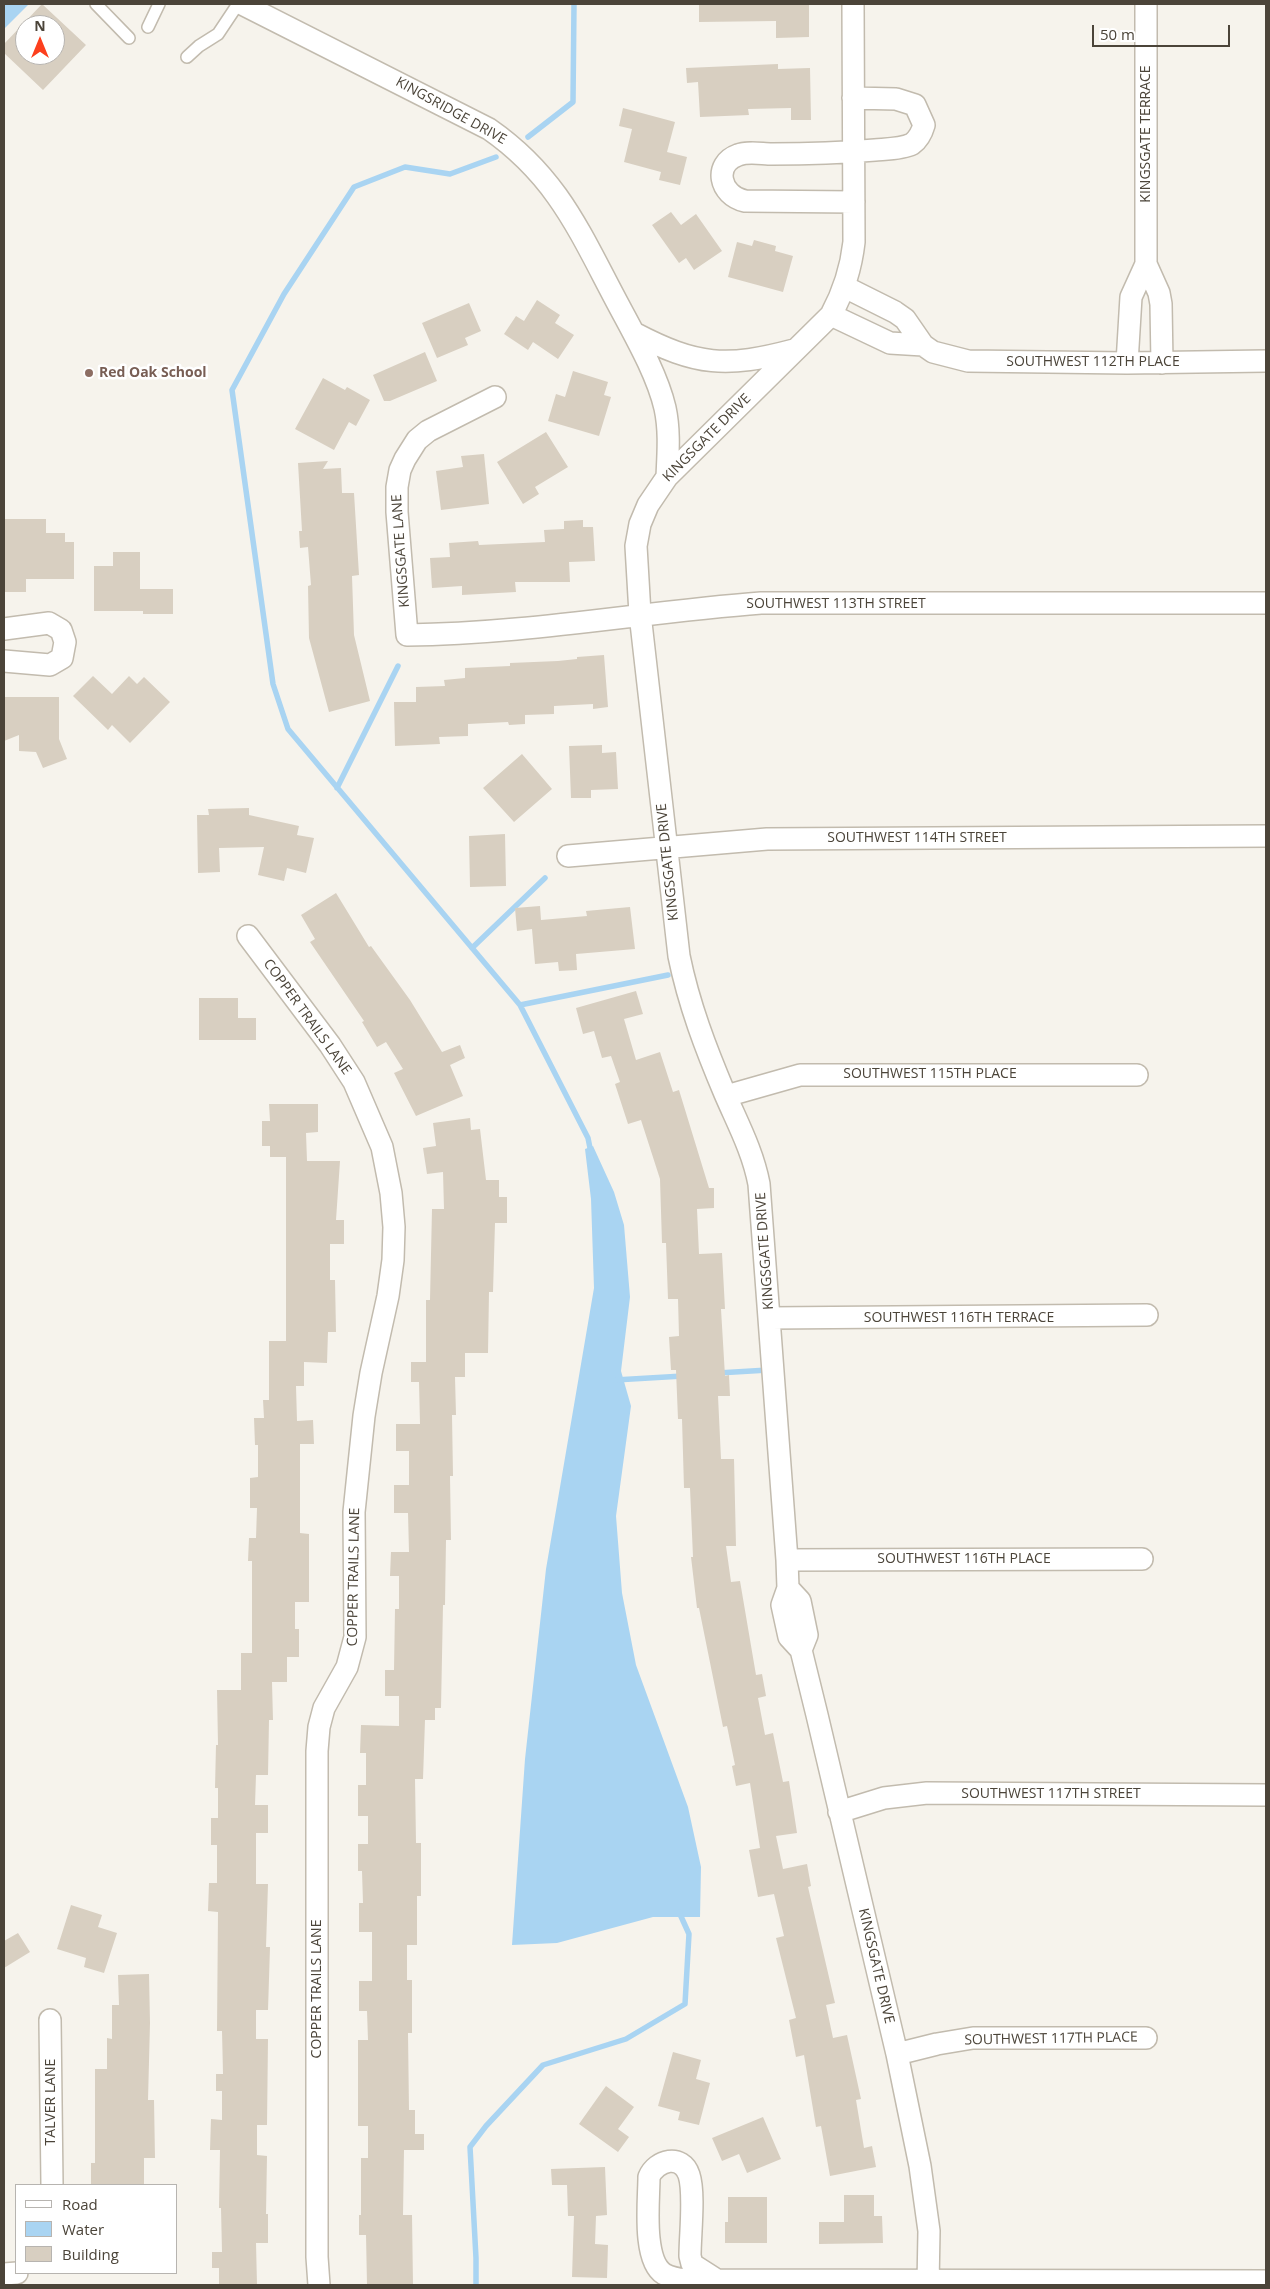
<!DOCTYPE html>
<style>
body{margin:0}
#map{position:relative;width:1270px;height:2289px;overflow:hidden;background:#f6f3ec;font-family:"Open Sans",sans-serif}
canvas{display:block}
.frame{position:absolute;inset:0;border:5px solid #4b4439;pointer-events:none}
.legend{position:absolute;left:15px;top:2184px;width:162px;height:90px;box-sizing:border-box;background:#fff;border:1px solid #b7b4b0;margin:0;padding:6px 9px;list-style:none;font-size:15px;color:#4b4439}
.legend li{display:flex;align-items:center;gap:10px;height:25px}
.legend b{width:25px;border:1px solid #b7b4b0}
.north{position:absolute;left:15px;top:15px;width:50px;height:50px;box-sizing:border-box;background:#fff;border:1px solid #b7b4b0;border-radius:50%;rotate:0deg;font-size:14px;font-weight:700;line-height:20px;text-align:center;color:#4b4439}
.north::after{content:'';display:block;margin:auto;width:18px;height:22px;background:#fc3f1d;clip-path:polygon(50% 0,100% 100%,50% 72%,0 100%)}
.scale{position:absolute;left:1092px;top:25px;width:138px;height:22px;box-sizing:border-box;border:2px solid #4b4439;border-top:0;padding-left:6px;font-size:15px;line-height:18px;white-space:nowrap;color:#4b4439;-webkit-text-stroke:4px #fff;paint-order:stroke}
</style>
<div id="map">
<canvas width="1270" height="2289"></canvas>
<div class="frame"></div>
<ul class="legend">
<li><b style="height:6px;background:#fff"></b>Road</li>
<li><b style="height:14px;background:#a9d4f2"></b>Water</li>
<li><b style="height:14px;background:#d8cfc1"></b>Building</li>
</ul>
<div class="north">N</div>
<div class="scale">50 m</div>
</div>
<script>
const c = document.querySelector('canvas').getContext('2d');
c.lineJoin = 'round';
function fill(path, color) { c.fillStyle = color; c.fill(path, 'evenodd'); }
function trace(path, color, width, dash) { c.strokeStyle = color; c.lineWidth = width; c.lineCap = dash ? 'butt' : 'round'; c.setLineDash(dash || []); c.stroke(path); }
function label(font, color, halo, rows, align = 'center') {
  c.font = font + ' "Open Sans",sans-serif'; c.lineWidth = 5; c.setLineDash([]); c.textBaseline = 'middle'; c.strokeStyle = halo; c.fillStyle = color; for (const [text, x, y, turn = 0] of rows) {
    c.save(); c.translate(x, y); c.rotate((+turn || 0) * Math.PI / 180); c.textAlign = isNaN(turn) ? turn : align; if (halo) c.strokeText(text, 0, 0); c.fillText(text, 0, 0); c.restore();
  }
}
fill(new Path2D(`
 M4 4H29L4 29Z
 M593 1146 614 1192 624 1225 630 1297 621 1371 631 1406 616 1516 622 1593 636 1665 688 1807 701 1867 700 1917H653L557 1943 512 1945 525 1759 546 1569 594 1288 591 1199 585 1149Z`), '#a9d4f2');
trace(new Path2D(`
 M528 137 573 102 574 4
 M496 157 450 174 405 167 354 187 284 294 232 390 273 684 288 729 520 1005 588 1138 591 1153
 M337 788 398 666
 M472 948 545 878
 M520 1005 668 975
 M718 1373 768 1370
 M615 1380 683 1376
 M476 2285V2258L470 2147 486 2126 543 2065 626 2039 685 2004 689 1934 679 1912`), '#a9d4f2', 5.5);
fill(new Path2D(`
 M42 4 86 45 43 90 4 53V44ZM25 25H55V55H25Z
 M699 4H809V37L776 38V21L699 22Z
 M778 64V69L810 68 811 120H791V108L748 109 749 115 700 117 698 82 687 83 686 68Z
 M623 108 675 122 667 152 687 157 680 185 659 180 661 172 624 162 632 129 619 126Z
 M671 212 681 225 696 214 722 251 694 270 686 258 679 263 652 225Z
 M754 240 776 246 775 251 793 256 783 292 728 277 737 242 752 246Z
 M537 300 560 315 555 323 574 335 558 359 533 342 528 350 504 334 516 316 524 321Z
 M469 303 481 331 465 338 468 345 437 358 422 323Z
 M425 352 437 381 390 401H384L373 375Z
 M573 371 608 382 604 395 611 397 599 436 548 421 556 394 565 397Z
 M323 378 345 390 347 387 370 400 356 426 349 422 334 450 295 429Z
 M546 432 568 467 535 487 539 494 523 504 497 462Z
 M484 454 489 504 441 510 436 471 463 467 461 456Z
 M328 461 323 469 341 468 342 493H354L359 575 352 576 354 635 370 701 329 712 309 638 308 586 311 585 308 547 300 548 299 531H302L298 463Z
 M4 519H46V533H65V542H74V579H26V592H4Z
 M583 520V527H593L595 561 569 562 570 582H515L516 592 462 595V586L432 588 430 558 450 557 449 543 478 541 479 545 545 542 544 530 564 529V521Z
 M113 552H140V589H173V614H143V611H94V566H113Z
 M604 655 608 707 593 709V704L554 706V714L525 715V724L509 725 508 722 468 724V736L439 737 440 744 395 746 394 702H416V687L445 686 444 680 465 678V668L510 666V663L558 661 577 659V657Z
 M93 676 112 694 129 676 137 684 144 677 170 702 130 743 112 725 108 730 73 696Z
 M4 697H59V739L67 759 43 768 36 752 19 751V735L4 741Z
 M602 745V753L616 752 618 789 591 790V798H571L569 746Z
 M522 754 552 789 514 822 483 788Z
 M249 808V815L299 826 297 835 314 838 306 873 287 868 284 881 258 875 264 847 219 848 220 872 198 873 197 815H209L208 809Z
 M505 834 506 886 470 887 469 836Z
 M336 893 369 947 371 946 410 1000 442 1052 460 1045 465 1058 450 1065 463 1096 416 1116 394 1073 403 1069 386 1042 377 1047 362 1022 364 1021 310 942 315 939 301 915Z
 M540 906 541 920 587 916 586 911 630 907 635 949 576 954 577 970 559 971 558 962 535 964 532 929 517 931 515 908Z
 M636 991 643 1014 624 1019 636 1060 660 1052 673 1092 679 1090 709 1188H714V1208L697 1209 699 1254 722 1253 725 1309H721L725 1376 729 1375 730 1396H718L721 1459H734L736 1546H726L731 1582 740 1581 756 1675 762 1674 766 1696 758 1698 765 1735 773 1733 783 1782 789 1781 797 1833 776 1836 783 1869 807 1864 811 1886 808 1887 835 2003 826 2005 833 2038 847 2035 861 2099 856 2100 864 2148 872 2146 876 2167 830 2176 821 2126 816 2127 804 2055 796 2057 789 2020 796 2018 776 1938 784 1936 774 1894 758 1897 749 1850 760 1848 750 1783 736 1786 732 1766 735 1765 727 1726 723 1727 699 1608H697L691 1557H693L690 1488H684L682 1419H678L676 1370H671L669 1337 679 1336 678 1299H668L666 1243H662L660 1179 641 1120 628 1124 615 1084 620 1082 611 1056 602 1058 594 1031 583 1034 576 1008Z
 M199 998H238V1018H256V1040H199Z
 M269 1104H318V1132L306 1133 307 1161H340L336 1220H344V1244H330V1280H335L336 1332H328L327 1363 304 1362V1386H296L297 1421 313 1420 314 1444H300V1533L309 1534V1602H295V1629H299V1657H287V1682H272L273 1720H269L268 1775H256L255 1805H268V1833H256V1884H268L266 1947H270L268 2010H256V2039H268L267 2125H257V2155L267 2156 266 2214H268V2243H256L257 2285H219V2268H212V2252H222L221 2208H219L220 2150H210L211 2119 222 2120V2091H216V2074H223L222 2031H217L218 1912 208 1911 209 1883H217V1845H211V1818H218V1788H215L216 1745H218L217 1690H241V1653H252V1561H248L249 1538H256L257 1508H250V1478L258 1477V1445H255L254 1418H264L263 1400H269V1341H286V1157H270V1146H262V1121H270Z
 M470 1118 471 1130 480 1129 486 1180H499V1197H507V1223H495L493 1292H489L488 1353H465V1377H455L456 1415H452L453 1476H450L451 1540H446L445 1605H443L441 1708H435V1720H425L423 1779H415L416 1843H421V1896H417V1945H407V1980H412V2033H408L409 2110H415V2134H424V2150H404L403 2215H412L413 2285H367L366 2235H359V2215H361V2158H368V2126H358V2040H368L367 2011H359V1981H372V1932H359V1903H363L362 1871H358V1844H368V1816H358V1785H366V1753H360L361 1725 399 1726V1696H385V1670H394L395 1609H399V1576H390L391 1552H409L408 1513H394V1485H409V1451H396V1424H420L419 1382H411V1362H426V1300H430L432 1209H444L443 1172 427 1174 423 1148 436 1146 433 1123Z
 M71 1905 102 1915 98 1927 117 1933 104 1973 84 1967 86 1958 57 1949Z
 M18 1933 30 1952 4 1968V1941Z
 M149 1974 150 2023 148 2100H154L155 2158H144V2185H91V2163H95V2069H107V2038L112 2039V2005H119L118 1975Z
 M673 2052 701 2060 696 2079 710 2083 699 2125 678 2120 680 2112 658 2106Z
 M606 2086 634 2107 618 2129 629 2137 618 2152 579 2124Z
 M763 2117 781 2159 747 2173 739 2154 722 2161 712 2138Z
 M605 2167 607 2215 596 2216 595 2244 608 2245 607 2278 572 2277 574 2216H568L567 2185H552L551 2169Z
 M844 2195H874V2216H882L883 2243 819 2244V2222H844Z
 M728 2197H767V2243H725V2222H728Z`), '#d8cfc1');
const lane = new Path2D(`
 M96 4 129 38
 M148 27 159 4
 M187 57 199 46 218 34 238 4`);
const street = new Path2D(`
 M242 4 489 129C558 177 580 233 618 304 635 336 657 374 665 408 670 431 668 454 667 477
 M853 4 854 242C851 269 844 291 831 315L667 477 648 505 640 524 636 546 640 614 679 956C689 1005 706 1049 725 1094 738 1124 753 1152 759 1184L787 1560 788 1588 782 1605 789 1637 801 1650 817 1715 897 2054 920 2166 929 2231 928 2285
 M853 98 896 99 915 105 924 125C922 132 919 139 912 144 902 149 886 149 875 150 840 153 807 154 772 154 762 154 748 151 738 155 713 164 719 195 745 201L854 202
 M1146 264 1159 293 1161 304 1162 363
 M845 287 895 312 905 319 923 345 933 352 968 361 1127 363 1266 361
 M831 315 890 343 923 345
 M634 333C697 366 726 368 794 350
 M1127 363 1131 297 1146 264V4
 M495 397 428 431 417 440 405 459 400 470 397 487V512L407 635C525 634 643 612 761 603H1266
 M4 629 49 623 61 630 65 642 62 658 50 665 4 661
 M568 856 767 839 1266 836
 M248 936 330 1045 354 1082 382 1147 391 1193 394 1227 393 1260 388 1296 371 1373 364 1416 354 1512 355 1637 347 1667 324 1708 319 1727 317 1751V2257L319 2285
 M726 1096 800 1075H1137
 M770 1318 1147 1315
 M787 1560 1142 1559
 M788 1588 800 1601 807 1635 801 1650
 M839 1812 884 1798 927 1793 1266 1795
 M50 2020 52 2185
 M897 2054 937 2044 973 2038H1146
 M4 2274 17 2273
 M717 2280 692 2264 690 2256C690 2235 695 2193 689 2175 682 2153 656 2160 649 2177 649 2200 642 2260 664 2274 678 2282 701 2280 717 2280L1266 2281`);
trace(lane, '#c2bbae', 14);
trace(street, '#c2bbae', 24);
trace(lane, '#fff', 11);
trace(street, '#fff', 21);
for (const [x, y, r, color] of [
 [89,373,5,"#8d6e63"]
]) { const dot = new Path2D(); dot.arc(x, y, r, 0, 2 * Math.PI); c.fillStyle = color; c.fill(dot); trace(dot, '#fff', 2); }
label('14px', '#4b4439', '#fff', [
 ["KINGSRIDGE DRIVE",451,111,29],
 ["KINGSGATE TERRACE",1146,134,-90],
 ["SOUTHWEST 112TH PLACE",1093,362],
 ["KINGSGATE DRIVE",707,438,-45],
 ["KINGSGATE LANE",401,551,-94],
 ["SOUTHWEST 113TH STREET",836,604],
 ["SOUTHWEST 114TH STREET",917,838],
 ["KINGSGATE DRIVE",668,862,-96],
 ["COPPER TRAILS LANE",307,1017,54],
 ["SOUTHWEST 115TH PLACE",930,1074],
 ["KINGSGATE DRIVE",765,1251,-94],
 ["SOUTHWEST 116TH TERRACE",959,1318],
 ["SOUTHWEST 116TH PLACE",964,1559],
 ["COPPER TRAILS LANE",354,1577,-89],
 ["SOUTHWEST 117TH STREET",1051,1794],
 ["KINGSGATE DRIVE",876,1966,77],
 ["COPPER TRAILS LANE",317,1989,-90],
 ["SOUTHWEST 117TH PLACE",1051,2039,-1],
 ["TALVER LANE",51,2102,-90]
]);
label('bold 14px', '#785e54', '#fff', [
 ["Red Oak School",99,373]
], 'left');
</script>
